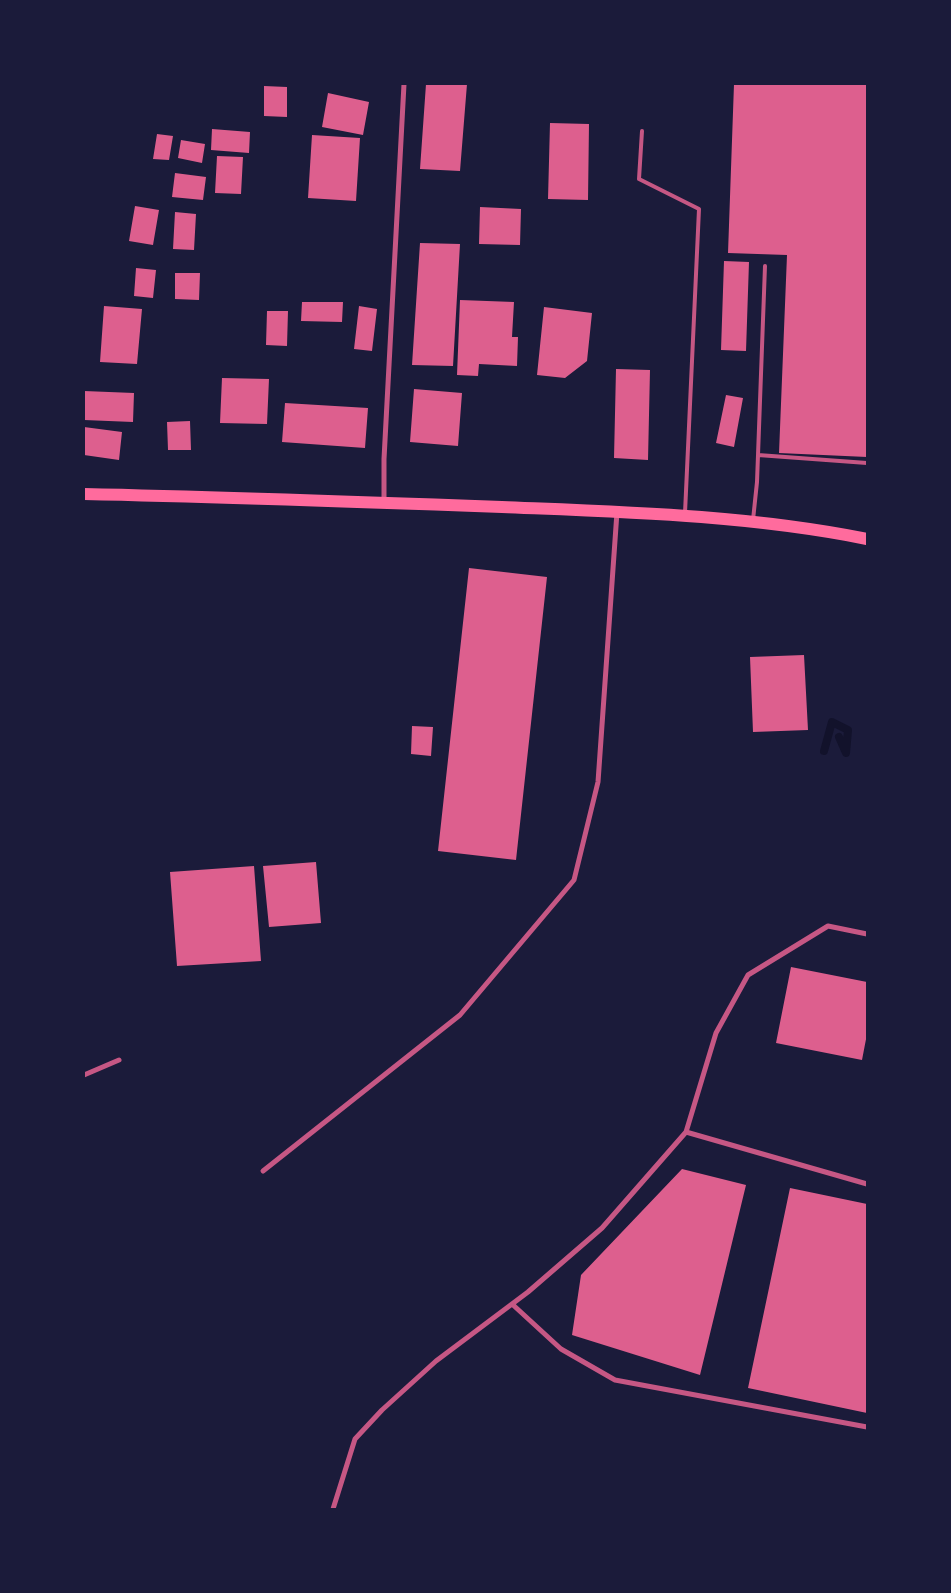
<!DOCTYPE html>
<style>
body{margin:0}
#map{position:relative;width:951px;height:1593px;overflow:hidden;background:#1b1b3a;font-family:Rubik,sans-serif}
canvas{display:block}
.frame{position:absolute;inset:0;border:85px solid #1b1b3a;pointer-events:none}
</style>
<div id="map">
<canvas width="951" height="1593"></canvas>
<div class="frame"></div>
</div>
<script>
const c = document.querySelector('canvas').getContext('2d');
c.lineJoin = 'round';
function trace(path, color, width, dash) { c.strokeStyle = color; c.lineWidth = width; c.lineCap = dash ? 'butt' : 'round'; c.setLineDash(dash || []); c.stroke(path); }
function fill(path, color) { c.fillStyle = color; c.fill(path, 'evenodd'); }
trace(new Path2D(`
 M824 751 832 722 848 730 846 753 839 737`), '#12122b', 8);
fill(new Path2D(`
 M426 84H467L460 171 420 169Z
 M734 84H867V457L779 453 787 255 728 253Z
 M264 86 287 87V117L264 116Z
 M328 93 369 102 363 135 322 127Z
 M550 123 589 124 588 200 548 199Z
 M212 129 250 132 249 153 211 150Z
 M157 134 173 136 169 160 153 159Z
 M312 135 360 138 356 201 308 198Z
 M181 140 205 144 202 163 178 158Z
 M217 156 243 157 241 194 215 193Z
 M175 173 206 177 203 200 172 197Z
 M135 206 159 210 153 245 129 241Z
 M480 207 521 209 520 245 479 244Z
 M175 212 196 214 194 250 173 249Z
 M420 243 460 244 453 366 412 365Z
 M724 261 749 262 746 351 721 350Z
 M136 268 156 270 153 298 134 296Z
 M175 273H200L199 300 175 299Z
 M460 300 514 302 512 337H518L517 366 479 364 478 376 457 375Z
 M302 302H343L342 322 301 321Z
 M104 306 142 309 137 364 100 362Z
 M359 306 377 309 372 351 354 349Z
 M544 307 592 313 587 361 565 378 537 375Z
 M267 311H288L287 346 266 345Z
 M616 369 650 370 648 460 614 458Z
 M222 378 269 379 267 424 220 423Z
 M414 389 462 393 458 446 410 442Z
 M84 391 134 393 133 422 84 420Z
 M726 395 743 398 734 447 716 443Z
 M285 403 368 408 365 448 282 442Z
 M190 421 191 450H168L167 422Z
 M84 427 122 432 119 460 84 455Z
 M469 568 547 577 516 860 438 851Z
 M804 655 808 730 753 732 750 657Z
 M412 726 433 727 431 756 411 754Z
 M316 862 321 923 269 927 263 866Z
 M254 866 261 961 177 966 170 872Z
 M791 967 867 982V1034L862 1060 776 1043Z
 M682 1169 746 1185 700 1375 572 1335 581 1275Z
 M790 1188 867 1204V1413L748 1388Z`), '#dd5f8e');
trace(new Path2D(`
 M642 131 639 179 699 209 685 513
 M758 455 867 463
 M753 520 757 482 765 266`), '#c65784', 4);
trace(new Path2D(`
 M384 502V459L404 84
 M84 1075 119 1060
 M686 1132 867 1184
 M263 1171 460 1015 574 880 598 782 617 512
 M512 1304 561 1349 615 1380 867 1427
 M333 1509 355 1439 382 1410 436 1361 528 1292 602 1228 686 1132 716 1033 748 975 828 926 867 934`), '#c65784', 5);
trace(new Path2D(`
 M84 494C223 497 363 502 502 507 624 512 747 515 867 539`), '#ff6b9d', 12);
</script>
